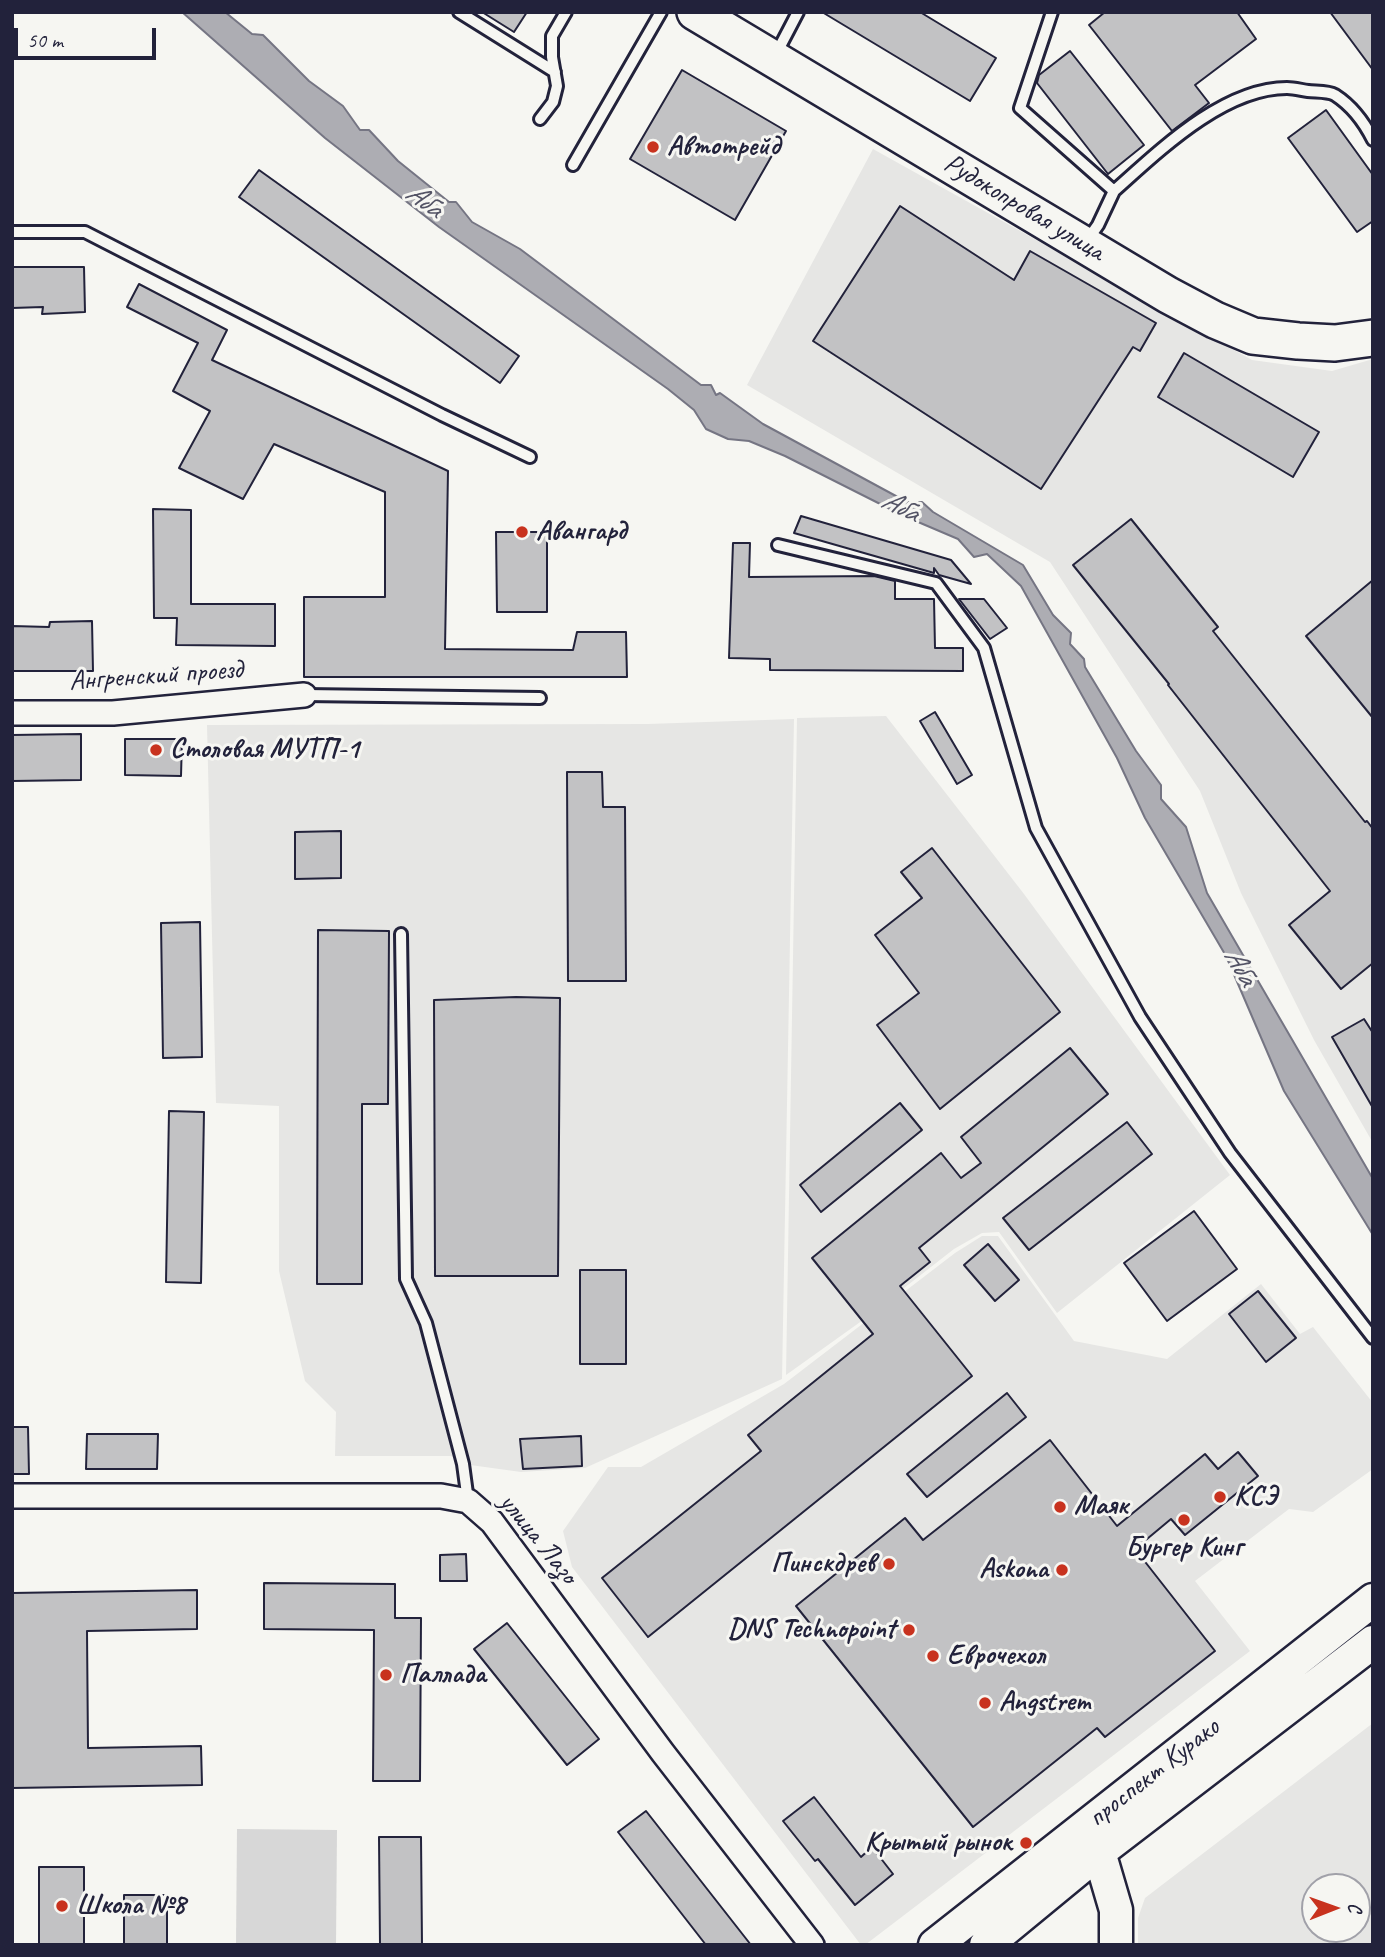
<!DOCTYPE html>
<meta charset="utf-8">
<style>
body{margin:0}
#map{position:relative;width:1385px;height:1957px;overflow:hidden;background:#f6f6f2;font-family:Caveat,sans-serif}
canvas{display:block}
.frame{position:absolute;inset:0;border:14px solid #22223b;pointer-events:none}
.north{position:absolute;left:1301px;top:1873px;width:70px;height:70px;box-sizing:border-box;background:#f6f6f2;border:2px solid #a1a1a9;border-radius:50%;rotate:89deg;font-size:19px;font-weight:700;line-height:28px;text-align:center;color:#22223b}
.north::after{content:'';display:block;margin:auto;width:24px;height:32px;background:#c8321e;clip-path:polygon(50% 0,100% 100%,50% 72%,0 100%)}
.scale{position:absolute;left:14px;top:28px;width:142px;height:32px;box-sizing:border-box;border:4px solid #22223b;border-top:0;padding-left:9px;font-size:21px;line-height:24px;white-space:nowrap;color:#22223b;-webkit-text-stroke:5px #f6f6f2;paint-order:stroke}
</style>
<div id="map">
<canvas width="1385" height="1957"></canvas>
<div class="frame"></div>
<div class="north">С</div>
<div class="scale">50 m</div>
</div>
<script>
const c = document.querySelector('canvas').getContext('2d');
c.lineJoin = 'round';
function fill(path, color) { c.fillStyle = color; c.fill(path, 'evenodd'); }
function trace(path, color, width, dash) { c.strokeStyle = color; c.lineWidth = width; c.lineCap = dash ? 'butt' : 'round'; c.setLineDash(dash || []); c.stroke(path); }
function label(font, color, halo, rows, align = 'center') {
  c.font = font + ' Caveat,sans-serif'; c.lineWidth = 6; c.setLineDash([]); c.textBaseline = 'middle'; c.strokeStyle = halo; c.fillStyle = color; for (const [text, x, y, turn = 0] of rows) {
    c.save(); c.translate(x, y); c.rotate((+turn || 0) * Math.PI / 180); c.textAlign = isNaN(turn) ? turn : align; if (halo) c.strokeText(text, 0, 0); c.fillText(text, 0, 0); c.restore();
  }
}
fill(new Path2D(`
 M873 149 1252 360 1332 371 1373 359V1143L1314 1040 1241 893 1200 791 1050 562 747 385Z
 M886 716 1024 894 1230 1175 1057 1313 999 1232 982 1233 954 1249 863 1320 786 1375 797 718Z
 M794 719 782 1379 585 1468 521 1472 463 1464 451 1456H335L336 1412 305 1381 279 1271V1106L216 1103 207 725 648 724Z
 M982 1236H998L1074 1341 1167 1359 1261 1284 1300 1334 1313 1327 1373 1403V1469L1313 1512 1289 1509 1195 1581 1250 1651 865 1945H861L572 1567 563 1531 608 1467H641L784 1384 955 1253Z
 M1373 1723V1945H1138V1918L1145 1898ZM1357 1887V1929H1315V1887Z`), '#e6e6e4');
fill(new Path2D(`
 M237 1829 337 1830 336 1945H236Z`), '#d7d7d7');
const water = new Path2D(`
 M182 12H225L252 34 263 35 309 81 343 106 360 130H369L398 161 449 202H456L472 222 520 249 701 385H711L716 395 720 393 763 424 907 502H922L933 512 1023 565 1053 615 1071 633 1070 644 1084 659 1085 667 1136 751 1161 785V799L1186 827 1207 893 1373 1179V1235L1284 1091 1226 956 1145 818 1117 758 1021 586 987 554 974 557 958 539 904 516 785 456 749 441 728 439 706 429 694 410 668 389 439 227 325 138Z`);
fill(water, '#adadb3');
trace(water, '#757583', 2);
const building = new Path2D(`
 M482 12H527L514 32Z
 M822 12H920L996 58 970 101Z
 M1105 12H1237L1256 39 1195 85 1209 103 1172 131 1089 25Z
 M1330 12H1373V70Z
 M1070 51 1144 145 1108 174 1037 83 1039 75Z
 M682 70 786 131 735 220 630 159Z
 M1326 110 1373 175V221L1357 232 1288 138Z
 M259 170 519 356 500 383 239 197Z
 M900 206 1014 280 1030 251 1156 323 1140 351 1133 347 1041 489 813 341Z
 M12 267H84L85 312 42 314 43 307 12 308Z
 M139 284 227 330 212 360 448 471 445 649 573 650 577 632H626L627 677H304V597H385V492L274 444 243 499 179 468 210 411 173 391 198 343 127 307Z
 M1184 353 1319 432 1293 477 1158 397Z
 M153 509 191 510V604H275V646L176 645 177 618H154Z
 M801 516 951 560 971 584 939 575 934 568V573L794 533Z
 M1131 519 1218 627 1213 631 1365 822 1367 821 1373 829V963L1341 989 1289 925 1330 891 1168 685 1169 684 1073 565Z
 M496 532H547V612H497Z
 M733 543H750L749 577 874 576 895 581V599H934L935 648H963V671L770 670V659L729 658Z
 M1373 580V718L1306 636Z
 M959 599H984L1007 628 990 639Z
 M92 621 93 671H12V626L49 627 50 622Z
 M935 712 972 775 957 784 920 721Z
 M81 734V780L12 781V735Z
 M125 739H182L181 776 125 775Z
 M567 772H602L603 807H625L626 981H568Z
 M341 831V878L295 879V832Z
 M932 848 1060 1012 940 1109 877 1025 919 993 875 935 922 898 901 872Z
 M200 922 202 1057 163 1058 161 923Z
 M318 930 389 931 388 1104H362V1284H317Z
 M516 997 560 998 558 1276H435L434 1000Z
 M1364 1019 1373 1033V1108L1332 1037Z
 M1070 1048 1108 1094 919 1248 930 1262 900 1286 972 1376 648 1637 602 1578 761 1451 748 1435 873 1334 812 1258 941 1153 961 1178 981 1163 961 1137Z
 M900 1103 922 1130 821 1212 800 1185Z
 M169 1111 204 1112 201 1283 166 1282Z
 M1127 1122 1152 1154 1029 1250 1003 1218Z
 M1194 1211 1237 1269 1167 1321 1124 1263Z
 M988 1244 1019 1280 995 1301 964 1265Z
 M580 1270H626V1364H580Z
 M1258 1291 1296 1338 1266 1362 1229 1314Z
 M1007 1393 1026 1417 927 1497 907 1474Z
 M12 1427H28L29 1474H12Z
 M87 1434H158L157 1469H86Z
 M581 1436 582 1466 523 1469 520 1439Z
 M1050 1440 1117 1526 1205 1454 1218 1469 1238 1452 1258 1476 1185 1535 1171 1519 1135 1549 1215 1651 1105 1737 1097 1728 973 1827 796 1606 905 1518 923 1540Z
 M466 1554 467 1581H440V1555Z
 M264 1583 395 1584V1618H421L420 1781H373L374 1630 264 1629Z
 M197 1590V1629L87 1631 88 1748 201 1746 202 1785 12 1788V1593Z
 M507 1623 599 1739 567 1765 474 1649Z
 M814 1797 861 1857 872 1847 893 1874 855 1905 818 1859 815 1861 783 1821Z
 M646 1811 751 1945H706L618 1832Z
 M379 1837H421L422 1945H380Z
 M39 1867H84V1945H39Z
 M124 1895H167V1945H124Z`);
fill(building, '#c2c2c4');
trace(building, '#22223b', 2);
const lane = new Path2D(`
 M459 12 555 72
 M1052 12 1020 108 1114 191 1098 225 1086 242
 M775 56 798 12
 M540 119 553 102 557 86 552 57V36L566 12
 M573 165 661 12
 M1114 191C1159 151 1223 88 1287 88 1294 88 1301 90 1308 91 1316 92 1328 91 1335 95 1352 106 1364 122 1373 140
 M12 232H85L442 415 530 457
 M778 545 936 583 984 648 1036 828 1140 1017 1230 1153 1373 1338
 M304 695 540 698
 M401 934 406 1279 426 1323 463 1464 468 1501`);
const street = new Path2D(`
 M12 713H113L304 695
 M12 1496H441L468 1501 492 1522 663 1753 812 1945`);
const secondary = new Path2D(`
 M1087 1837 1099 1852 1116 1910V1945
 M935 1945 1373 1600
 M986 1945 1099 1852 1373 1642`);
const primary = new Path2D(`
 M695 12 1168 295 1215 320 1253 336 1298 341 1335 343 1373 338`);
trace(lane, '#22223b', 16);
trace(street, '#22223b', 28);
trace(secondary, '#22223b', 37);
trace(primary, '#22223b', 40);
trace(lane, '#f6f6f2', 10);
trace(street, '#f6f6f2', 23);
trace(secondary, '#f6f6f2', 32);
trace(primary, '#f6f6f2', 35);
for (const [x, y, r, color] of [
 [653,147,7,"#c8321e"],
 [522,532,7,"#c8321e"],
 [156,750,7,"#c8321e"],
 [1220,1497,7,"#c8321e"],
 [1060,1507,7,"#c8321e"],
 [1184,1520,7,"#c8321e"],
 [889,1564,7,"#c8321e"],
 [1062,1570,7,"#c8321e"],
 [909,1630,7,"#c8321e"],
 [933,1656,7,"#c8321e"],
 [386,1675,7,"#c8321e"],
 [985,1703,7,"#c8321e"],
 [1026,1843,7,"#c8321e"],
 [62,1906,7,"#c8321e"]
]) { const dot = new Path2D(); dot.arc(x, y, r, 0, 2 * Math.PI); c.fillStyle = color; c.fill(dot); trace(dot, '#f6f6f2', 2.5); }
label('bold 28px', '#22223b', '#f6f6f2', [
 ["Автотрейд",667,147],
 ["Авангард",536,532],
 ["Столовая МУТП-1",170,750],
 ["КСЭ",1234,1497],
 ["Маяк",1074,1507],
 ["Бургер Кинг",1184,1548,"center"],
 ["Пинскдрев",875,1564,"right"],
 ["Askona",1048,1570,"right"],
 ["DNS Technopoint",895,1630,"right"],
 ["Еврочехол",947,1656],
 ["Паллада",400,1675],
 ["Angstrem",999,1703],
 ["Крытый рынок",1012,1843,"right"],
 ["Школа №8",76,1906]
], 'left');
label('28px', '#22223b', '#f6f6f2', [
 ["Рудокопровая улица",1024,208,31],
 ["Ангренский проезд",156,676,-4],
 ["улица Лазо",538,1539,51],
 ["проспект Курако",1154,1773,-38]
]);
label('italic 30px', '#535365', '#f6f6f2', [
 ["Аба",424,201,37],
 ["Аба",900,507,27],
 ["Аба",1240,967,61]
]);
</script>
